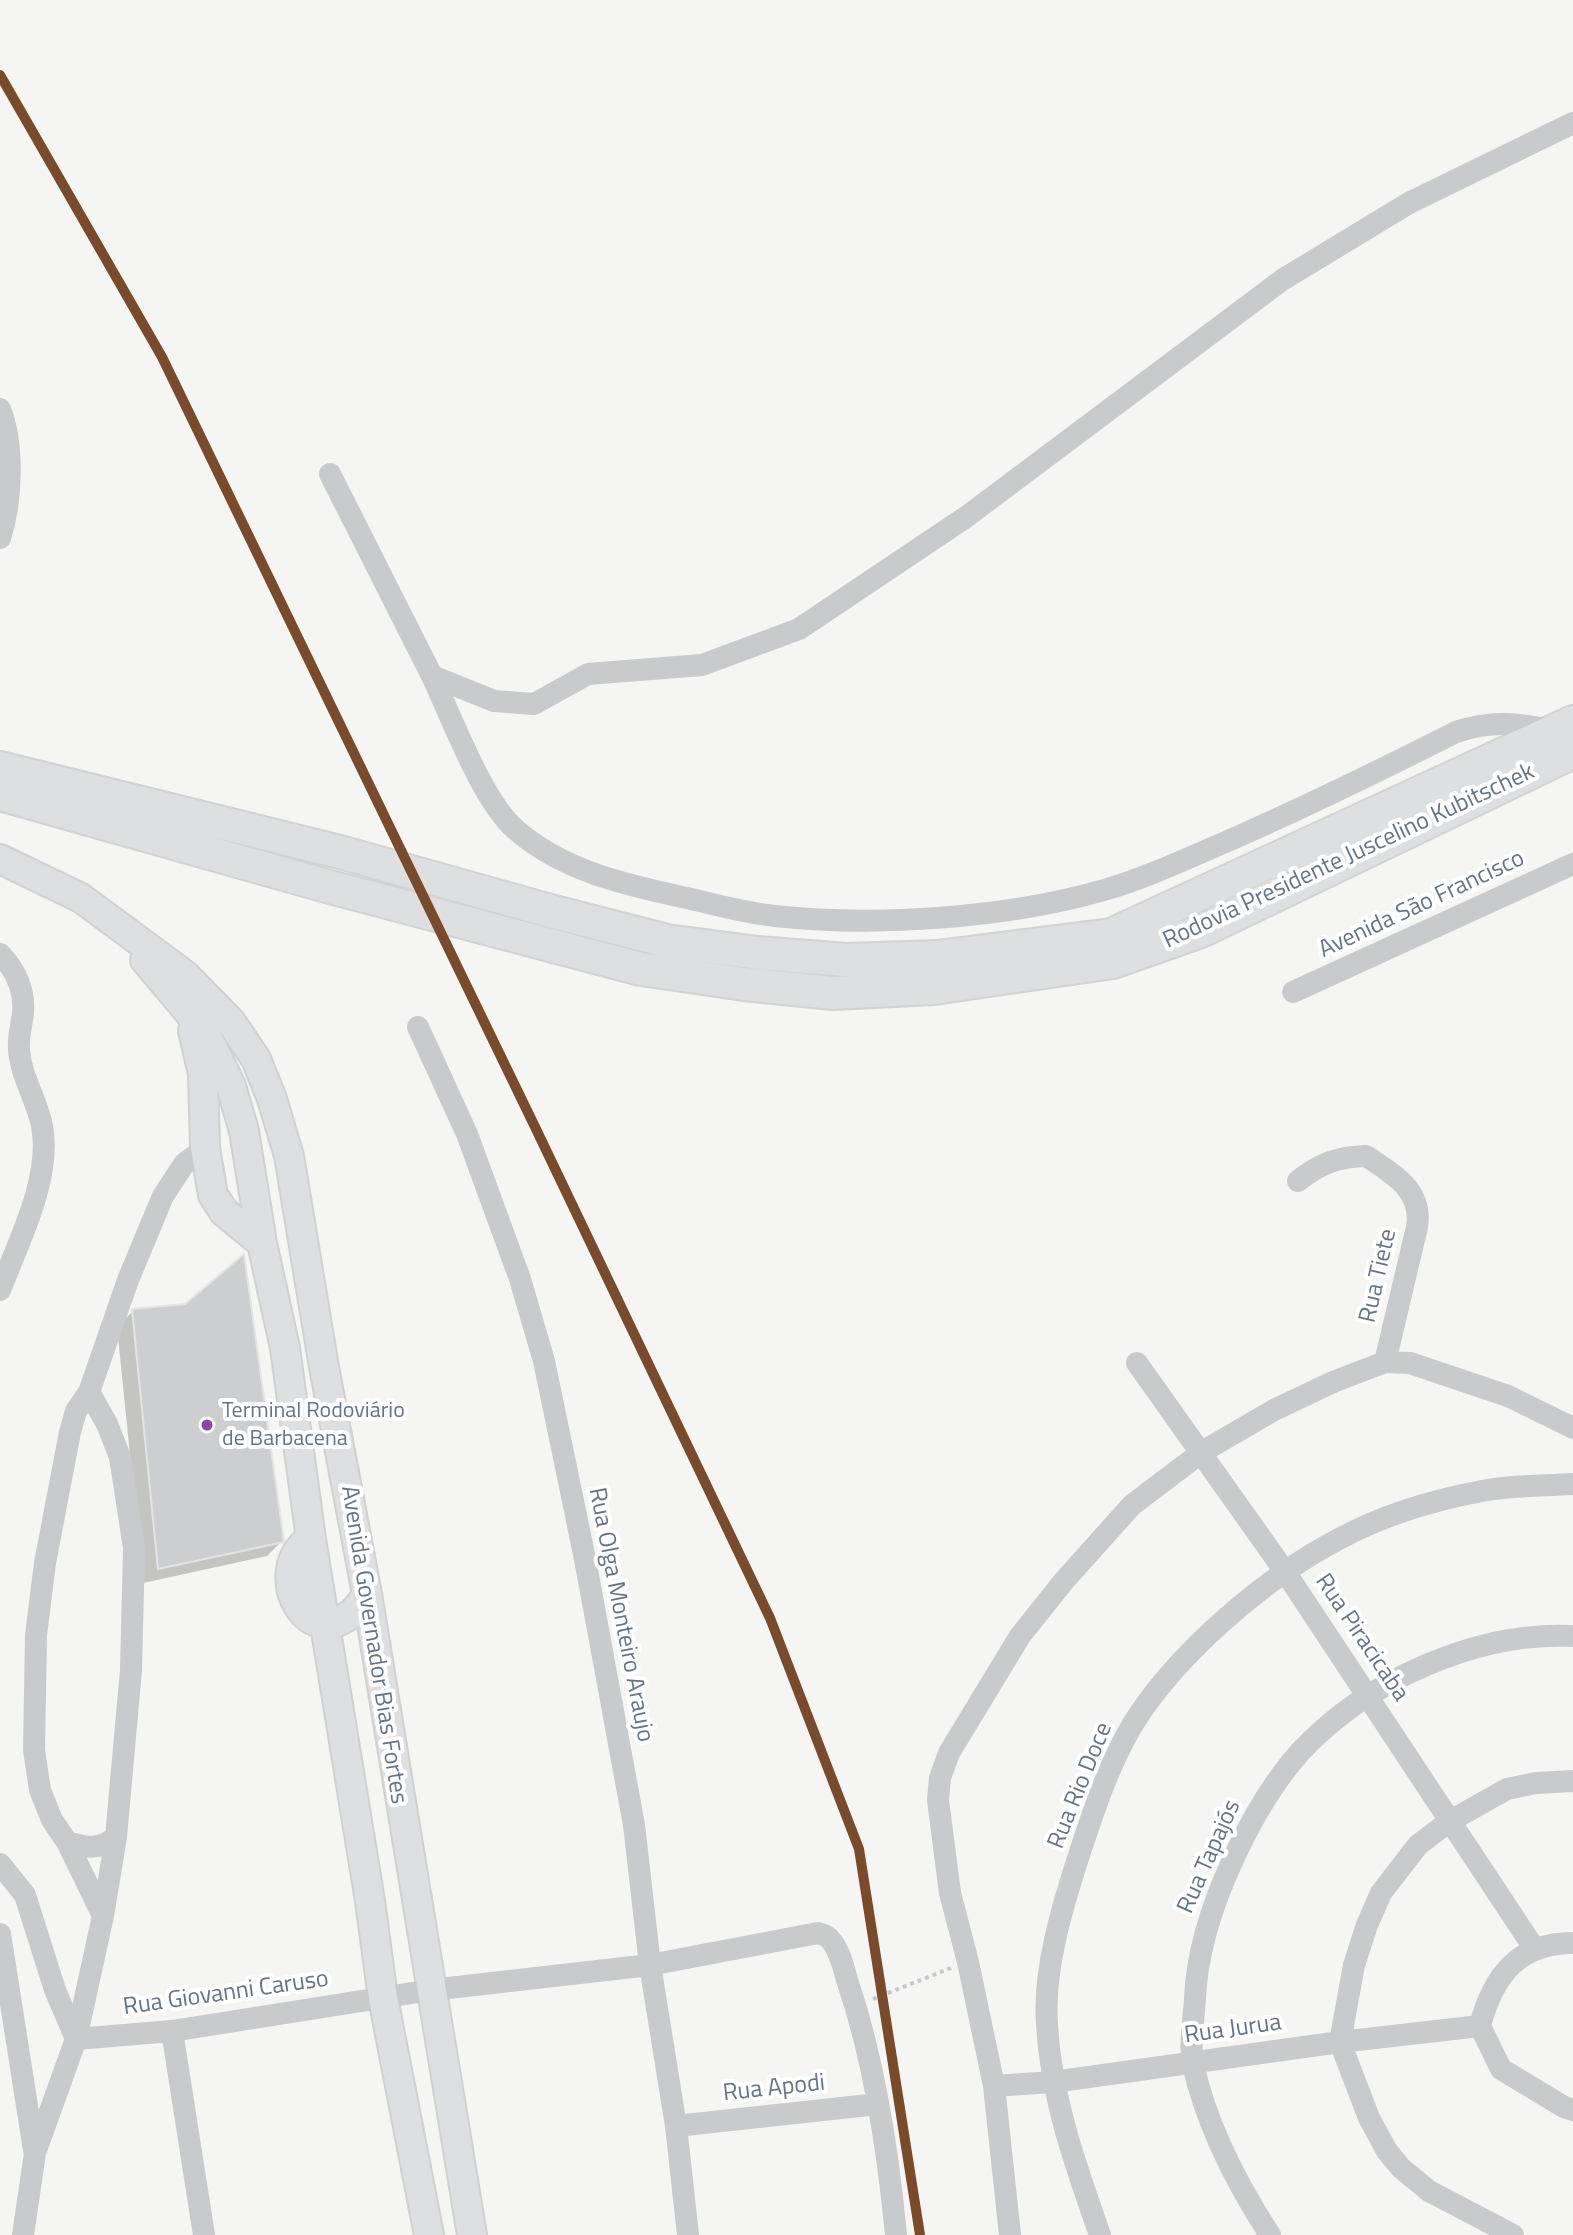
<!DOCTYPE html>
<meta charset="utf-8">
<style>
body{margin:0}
canvas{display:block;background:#f5f5f4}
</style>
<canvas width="1573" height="2235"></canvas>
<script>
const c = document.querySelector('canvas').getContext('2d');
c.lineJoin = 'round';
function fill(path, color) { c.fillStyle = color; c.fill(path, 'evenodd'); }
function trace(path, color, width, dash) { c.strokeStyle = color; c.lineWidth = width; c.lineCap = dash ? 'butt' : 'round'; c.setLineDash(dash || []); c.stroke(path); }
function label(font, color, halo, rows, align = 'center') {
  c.font = font + ' "Titillium Web",sans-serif'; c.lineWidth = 8; c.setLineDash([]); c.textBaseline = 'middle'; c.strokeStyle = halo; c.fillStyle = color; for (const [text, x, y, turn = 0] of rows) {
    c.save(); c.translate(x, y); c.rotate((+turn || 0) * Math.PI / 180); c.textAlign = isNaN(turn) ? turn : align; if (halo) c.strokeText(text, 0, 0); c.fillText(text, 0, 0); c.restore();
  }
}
fill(new Path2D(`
 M133 1311 282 1541 267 1556 143 1583 117 1327Z`), '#0003');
const building = new Path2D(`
 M244 1254 284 1542 158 1569 132 1309 185 1304Z`);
fill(building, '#cdcecf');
trace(building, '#e4e4e4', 2);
const major = new Path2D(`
 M0 859 81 898 185 975 231 1022 256 1059 272 1099 289 1156 324 1367 367 1594 472 2235
 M145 960 188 1011 209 1040 231 1086 244 1131 262 1243 285 1348 311 1539 370 1901 383 1998 429 2235
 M193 1031 203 1074 205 1148 213 1195 224 1212 262 1243
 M311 1539C284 1554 284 1598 308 1617 312 1621 320 1623 325 1626 345 1621 357 1612 367 1594`);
const highway = new Path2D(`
 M0 768 340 852 554 912 667 941 758 953 846 960 937 957 1111 935 1573 722
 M0 794 330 887 641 969 744 984 833 993 934 988 1113 962 1201 931 1573 752`);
trace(major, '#d1d1d2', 32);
trace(highway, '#d2d3d3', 36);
trace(new Path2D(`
 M873 1999 951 1968`), '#c7c8c9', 4, [4, 4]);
trace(new Path2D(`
 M0 409C14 445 12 501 0 538
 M330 474 432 676 494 701 534 704 588 674 702 665 799 629 966 517 1282 280 1409 203 1573 123
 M432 676C452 718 482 800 515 829 562 871 627 885 687 898 716 905 746 913 775 916 876 927 1007 918 1104 890 1146 878 1188 858 1228 841 1305 807 1381 770 1456 732 1491 720 1519 723 1554 731
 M0 954C16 970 25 991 23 1014 21 1027 18 1037 19 1050 21 1077 37 1100 42 1126 52 1178 18 1243 0 1290
 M1293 992 1573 864
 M418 1027 467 1134 520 1279 544 1361 585 1559 634 1825 650 1965 676 2126 688 2235
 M1298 1181C1320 1163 1338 1157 1366 1156 1393 1174 1423 1190 1417 1227L1385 1362
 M1137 1363 1286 1573 1534 1948
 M67 1842C86 1848 100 1850 116 1837
 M0 1864 25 1895 55 1990 76 2039 172 2031 431 1990 650 1965 818 1933C825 1935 829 1937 833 1943 841 1954 844 1970 848 1983 875 2063 888 2151 896 2235
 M103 1916 67 1842 52 1820 40 1790 34 1750 36 1635 45 1563 70 1432 76 1411 89 1392 128 1280 163 1196 184 1164 205 1148
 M0 1934 34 2150
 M1573 1943C1518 1943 1493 1976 1480 2026L1501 2069 1564 2107 1573 2110
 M172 2031 204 2235
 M994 2086 1053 2082 1340 2042 1480 2026
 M676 2126 878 2104
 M23 2235 35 2153 76 2039 103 1916 116 1837 131 1670 134 1548 120 1457 107 1424 89 1392
 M1010 2235 994 2086 968 1962 950 1893 938 1800 940 1778 949 1753 1020 1636 1063 1582 1132 1505 1202 1452 1274 1410 1333 1382 1385 1362 1410 1363 1508 1396 1573 1428
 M1100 2235C1076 2167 1051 2097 1047 2024 1043 1971 1062 1908 1078 1858 1094 1810 1111 1756 1140 1713 1185 1647 1268 1576 1339 1539 1383 1515 1434 1500 1482 1491 1511 1485 1543 1486 1573 1484
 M1270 2235C1237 2184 1206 2124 1193 2064 1189 2044 1194 2018 1195 1998 1197 1951 1212 1906 1231 1864 1249 1824 1272 1783 1301 1751 1367 1681 1476 1631 1573 1636
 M1513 2235 1429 2191 1401 2168 1387 2151 1369 2118 1340 2042 1354 1965 1367 1925 1381 1893 1418 1845 1450 1821 1507 1789 1536 1783 1573 1781`), '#c9cacb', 22);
trace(major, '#dedfe0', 28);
trace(highway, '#dedfe0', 32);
trace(new Path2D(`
 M0 75 162 357 536 1129 770 1618 859 1849 920 2235`), '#7a4b2a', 10);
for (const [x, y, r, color] of [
 [207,1425,7,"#8e44ad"]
]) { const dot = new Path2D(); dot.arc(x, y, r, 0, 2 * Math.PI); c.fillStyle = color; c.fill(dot); trace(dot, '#fff', 3); }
label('22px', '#677582', '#fff', [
 ["Terminal Rodoviário",222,1412],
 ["de Barbacena",222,1440]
], 'left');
label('24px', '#677582', '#fff', [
 ["Rodovia Presidente Juscelino Kubitschek",1349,857,-25],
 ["Avenida São Francisco",1422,905,-25],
 ["Rua Tiete",1379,1276,-77],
 ["Rua Olga Monteiro Araujo",620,1615,79],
 ["Rua Piracicaba",1361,1638,56],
 ["Avenida Governador Bias Fortes",373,1645,81],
 ["Rua Rio Doce",1081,1786,-68],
 ["Rua Tapajós",1210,1857,-66],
 ["Rua Giovanni Caruso",226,1994,-8],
 ["Rua Jurua",1233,2030,-8],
 ["Rua Apodi",774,2089,-6]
]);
</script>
